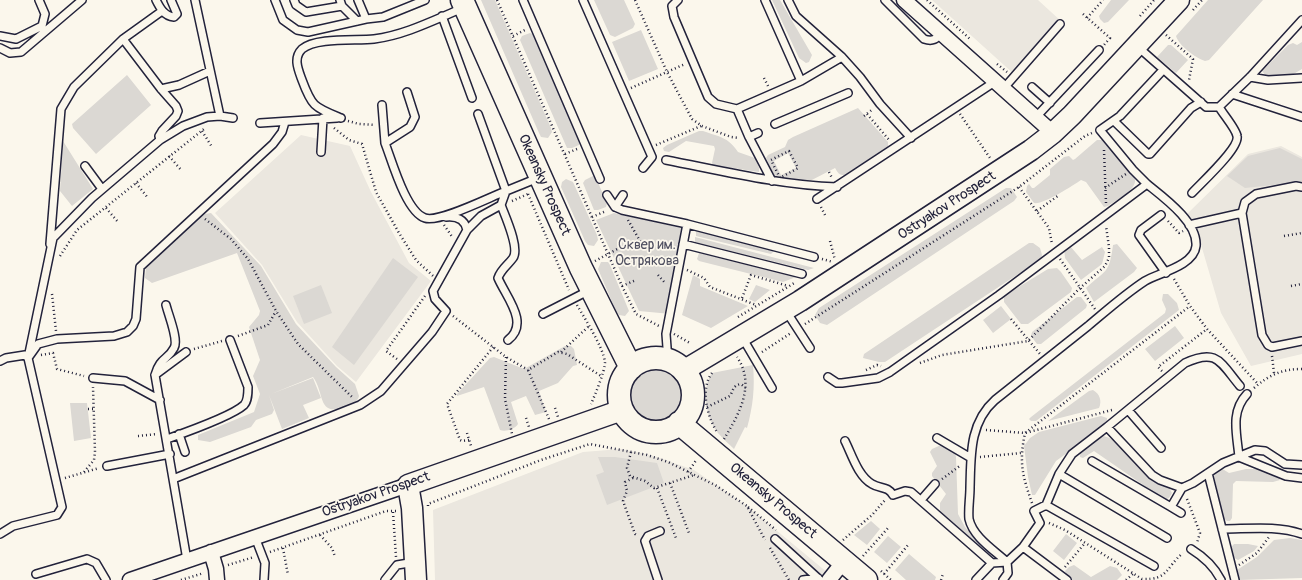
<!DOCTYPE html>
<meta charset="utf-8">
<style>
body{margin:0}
canvas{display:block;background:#fbf7ec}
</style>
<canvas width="1302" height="580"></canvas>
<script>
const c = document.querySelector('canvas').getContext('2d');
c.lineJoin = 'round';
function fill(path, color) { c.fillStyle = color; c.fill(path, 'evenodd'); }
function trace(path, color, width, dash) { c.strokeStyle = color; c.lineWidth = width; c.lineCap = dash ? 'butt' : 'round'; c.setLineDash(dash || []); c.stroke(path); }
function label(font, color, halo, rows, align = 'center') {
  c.font = font + ' Pangolin,sans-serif'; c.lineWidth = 3.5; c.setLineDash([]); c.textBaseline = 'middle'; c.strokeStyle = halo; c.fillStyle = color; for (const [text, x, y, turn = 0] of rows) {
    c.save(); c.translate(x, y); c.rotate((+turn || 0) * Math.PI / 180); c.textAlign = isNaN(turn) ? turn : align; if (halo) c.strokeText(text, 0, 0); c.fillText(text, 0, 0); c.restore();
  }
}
fill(new Path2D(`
 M932 0H1038L1062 22 1015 75Z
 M301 135 350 146 371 192 409 263 431 281 356 382 337 366 297 322 262 265 215 213Z
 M1281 146 1302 157V354L1251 366 1221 313 1195 224 1187 214 1248 154Z
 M621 449 654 456 694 470 747 506 828 573 823 580H435L433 510 583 452Z`), '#ebe7df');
fill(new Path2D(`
 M481 0H495L551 128 552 132 548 138 541 137 539 133Z
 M594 0H624L635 24 633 28 615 37 610 35Z
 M772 0H780L812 55 809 62 806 63 799 58Z
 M1111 0H1129L1108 22 1104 23 1100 19 1099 16Z
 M1208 0H1263L1209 60 1205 61C1196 58 1179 46 1176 36Z
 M641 30 658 69 629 81 612 42Z
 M530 33 533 34 580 141 579 145 572 148H567L520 40 522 36Z
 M1302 42V69L1290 76H1266L1262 71 1288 45 1293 43 1297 45Z
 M1168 45H1171L1188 60 1176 73 1157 57Z
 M127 75 151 105 96 154 73 128 72 124Z
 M858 108 888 142V149C879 155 852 177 842 175 838 174 837 171 835 168L808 182 776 178 774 176 766 158 768 155 785 147 788 140 793 137ZM788 153 796 168 781 175 774 161Z
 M699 131H703C720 137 728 137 738 152L755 158 759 168V172L713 165 712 163 715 149 714 146 686 141 669 152 664 151 663 148 667 145Z
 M1097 140H1102L1106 143 1135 179C1137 190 1116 200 1108 206L1104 207 1086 182 1081 180C1072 186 1043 205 1034 203L1026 192 1027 186 1029 184 1032 188H1034L1050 175V169L1064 157 1069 156 1073 160 1075 159Z
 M63 141 93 189 72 206 60 191Z
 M1280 148 1302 159V182L1245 188 1227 176 1248 156Z
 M593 176 596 178 607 203 606 207 598 210H594L583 183 585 180Z
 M566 179 573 182 597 235 598 240 594 246 588 245 585 241 561 187 562 182Z
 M1006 188H1011L1017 197 1014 201 827 325 820 323 815 315 819 308Z
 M211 213 261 266 296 324 336 367 355 384 359 396C358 402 351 404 345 407 317 417 325 393 313 377L271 394 313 378 321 398 303 405 309 418 282 429 269 395 274 410 272 414 256 420 251 427 210 442 198 440V435L254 412 260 394 253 376 260 360 249 327 259 315 260 311 237 253 152 283 145 278 146 268 196 221 205 214Z
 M614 213 681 228 671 314 639 311 596 220Z
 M696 230 775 250 771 254 696 236Z
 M695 237 814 268 808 270 695 242Z
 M1029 243H1033L1040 248 1042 255 1041 259 885 362H879L863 358 864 354Z
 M1117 244 1137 268 1134 272 1094 302 1086 288C1106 269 1109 275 1113 245Z
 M1070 246 1082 260 1102 247 1105 252 1102 264 1081 280 1065 258 1064 248Z
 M699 253 796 277 783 282 699 261 697 259Z
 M393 258 418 277 354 365 332 347Z
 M601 262H608L610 265 629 311 625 316 619 315 616 311 598 269Z
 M1057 268 1061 272 1072 288 1071 292 1028 324H1021L1004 302V296L1048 269Z
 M693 275 700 279V286L748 306 711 328 682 315Z
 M321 285 332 313 304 324 293 296Z
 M756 285 770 290 755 302 749 299Z
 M1163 294H1168L1177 303 1179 310 1036 421H1031L1029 419 1031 417 1165 313 1166 309 1162 300Z
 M1077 297H1081L1087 305 1086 308 1041 344H1037L1031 336 1032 332Z
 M1001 306 1011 319 993 333 983 320Z
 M1175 326 1184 338 1155 361 1145 349Z
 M565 346H571L574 349 577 365 573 366 558 383 539 391 546 412 535 415 526 396 511 402 518 424C515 429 506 432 500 430L484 387 457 396V394L490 358 494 357 524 369Z
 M753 365C755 388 753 406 747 428L745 427 734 449C729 444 723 439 718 433 706 418 701 389 712 373Z
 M629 396a26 26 0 1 1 52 0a26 26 0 1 1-52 0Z
 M1093 390C1100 394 1102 401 1099 408L1048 421 1089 391Z
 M70 403H87L91 438 74 441Z
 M1101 416 1107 418V424L1056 461 1035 495H1032L1028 477 1024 446 1030 438 1039 432Z
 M1101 436C1117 434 1137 471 1152 480 1156 482 1162 483 1167 484L1172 493 1169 498 1165 500 1094 451 1083 458 1080 457V453Z
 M941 445 954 450 956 457 958 514 965 527 982 547 977 545 940 513V503L946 494 932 476V473L937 466 930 452 932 449Z
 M598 457H615L657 463 664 483 607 505 596 475 604 472Z
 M1221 468 1229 473 1246 469H1259L1278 476 1280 480 1273 482 1236 481 1233 484 1232 518 1230 521H1227L1223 518 1214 476 1215 472Z
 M871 521 880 529 867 545 854 535Z
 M1066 534 1077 543 1064 560 1053 551Z
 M888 536 901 547 887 563 874 552Z
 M1290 538 1302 540V578L1239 580 1237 570 1257 557 1274 540Z
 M1234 544H1248L1258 546 1254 551 1238 560C1232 557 1228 549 1234 544Z
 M909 554 936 577 935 580H906L895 570Z
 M1074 565 1091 577 1110 566 1117 568 1122 575 1117 580H1072L1067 576 1065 571 1069 567Z`), '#dbd8d3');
const lane = new Path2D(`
 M156 0C160 8 164 16 174 17L177 14 171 0
 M195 0 220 116
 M275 0 283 20 297 30 308 32 366 19 383 17 425 0
 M294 0 296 5 306 12 342 6
 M340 0 342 6 357 21
 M358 0 366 19
 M523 0 600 179
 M583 0 652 157 643 168
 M678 0 672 6 674 17 708 97 716 104 737 109 749 137 772 181
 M765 0 801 81
 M788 0 796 16 842 57 860 77 880 104 911 138
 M885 0 924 39C933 42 936 39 942 33
 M442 16 472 98
 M0 36 16 39 42 26 45 14 39 0
 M123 39 161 89 176 106 178 111 176 116 162 131 159 136 160 140
 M1138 47 1206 107H1219L1250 77 1302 20
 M0 48 10 53 21 52 82 0
 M1250 77 1268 80 1302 78
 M1032 87 1050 103
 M1004 88 1060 24
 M161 89 179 85 210 71
 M407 92 415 117 410 127 385 143C392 161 406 212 425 218 439 223 490 197 506 191L478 114
 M1232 94 1302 117
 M382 105 385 143
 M737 109 801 81 842 57
 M1036 117 1099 50
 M341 118C314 107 312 107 302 80 298 69 293 58 302 49 316 37 356 41 374 39 405 35 434 20 463 8
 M1114 121 1148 154H1150L1191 108 1201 102
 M260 123 337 118
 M775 124 848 93
 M749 137 758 133
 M321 152 323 118
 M666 160C723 171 779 185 837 187
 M85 166 102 189
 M1192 193C1201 183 1240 148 1237 136 1236 129 1223 114 1219 107
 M607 195 615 207 622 210 687 224 814 257
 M817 199 996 81
 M501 205C505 216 520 248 513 258 508 265 501 269 498 278 506 297 530 323 508 340
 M615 207 623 195
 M1242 213 1245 202 1256 194 1296 186 1302 187
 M1161 215 1141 230 1139 235 1166 273
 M446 217C456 216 465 219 467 230
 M1189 225 1242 213 1262 335 1268 345 1272 347 1302 341
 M50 244 61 109 74 87 123 39 162 11
 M683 244 802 274
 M166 305C168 314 179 340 174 348 168 360 160 357 155 375L173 479
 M786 311 810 348
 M543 314 590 290
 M742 337 772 388
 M0 361 6 358 25 355 28 358 38 344 57 339 114 336 127 332 133 326 136 319 140 267 273 144 282 132 285 122
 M668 361 666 334 687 224
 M155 375 186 352
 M828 377 837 383H842L878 378 890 372 999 295 1147 184 1133 170 1100 130 1120 116 1163 70
 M93 378 125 381 160 400
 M1128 410 1161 448
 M1107 427 1185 363C1217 348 1220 362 1240 386
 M179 434 185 452
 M937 438 971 458
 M167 439C184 433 232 416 244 405 248 401 248 393 248 387L230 340
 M845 441C852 455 858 476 872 484 880 489 888 486 893 495L905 491 911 492 992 563
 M1239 457 1286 476 1302 478
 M1239 457C1237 434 1230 412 1247 394
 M1092 461 1171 507 1182 488
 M107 466 170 454
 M1208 473 1235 580
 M1059 474 1167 538
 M921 500 935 484
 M1046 505 1154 566
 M1171 507 1181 513
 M1222 529C1248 529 1277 525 1302 534
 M0 534 13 526 57 515 62 507 28 358 53 238 92 198 160 140 183 126 207 117 220 116 233 118
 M255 537 265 563 264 580
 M775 539 820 580
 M1023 547 1067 580
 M1191 549C1204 557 1214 566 1221 580
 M187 560 173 479 360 405 381 391 432 332 446 311 435 299 433 291 467 230 481 216 501 205 506 191 538 178
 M36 574 87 559 96 563 106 580
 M385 580 397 565 415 562
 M658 580 645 541 648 536 660 531
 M803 580 818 578
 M976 580 992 563 1007 562 1023 547 1040 523 1034 511 1046 505 1059 474 1072 454 1107 427 1152 475 1160 480 1182 488 1193 483 1223 463 1255 450 1265 451 1285 464 1302 465
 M1003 580 1008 573 1007 562C994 550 973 537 969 519 968 509 970 498 970 488 971 456 969 423 995 400 1026 375 1057 351 1088 326 1106 311 1125 294 1145 281 1158 273 1194 266 1196 246 1198 222 1163 197 1147 184`);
const street = new Path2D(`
 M904 0 1053 133
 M211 552 216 569 217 580
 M130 580 408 485
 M829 580 844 561`);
const secondary = new Path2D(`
 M683 371 800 301 1031 150 1053 133 1072 115 1179 0
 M416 580 412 508 408 485 622 410`);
const primary = new Path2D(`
 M462 0 581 268 631 368
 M619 395a37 37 0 1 1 74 0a37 37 0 1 1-74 0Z
 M679 423 866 580`);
trace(lane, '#22223b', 10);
trace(street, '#22223b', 17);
trace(secondary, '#22223b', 23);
trace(primary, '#22223b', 25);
trace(new Path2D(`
 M497 0 622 286 636 314 659 326
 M635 0 667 72 692 119 702 126 731 137 739 138
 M927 0 970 39
 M1193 10 1202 0
 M1083 14 1110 38 1104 45
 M1140 16 1154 0
 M1087 18 1103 0
 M1166 35 1193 59 1189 80
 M513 36 527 29
 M997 64 1007 72
 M764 78 768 86
 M631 88 685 64
 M867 114 890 141
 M960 114 990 158
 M864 116 873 109
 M348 121 359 124 375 125
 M334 128 349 140 362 144 376 192 399 233 416 260 433 276
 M202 131 212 147
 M656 145 701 126
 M1104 150 1106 203
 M789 151 798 168 780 178 771 160Z
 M565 154 577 149
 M169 156 182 171
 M829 172 832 178
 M136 183 148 198
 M1019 187 1049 228 1052 244
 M1105 188 1126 174
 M528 194 569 290
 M512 201 528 194
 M821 207 825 215
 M106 208 118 222
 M1037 211 1059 195
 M592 217 606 211
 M205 219 231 239 248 259 276 311 298 344 353 398
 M628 220 644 248
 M1168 221 1179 233 1183 231
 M444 225 453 238
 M1284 236 1302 233
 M830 241 835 260
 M60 256 77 230 204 129
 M822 259 833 262
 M1060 259 1095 309
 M595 261 623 246
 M687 270 704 278 710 287 756 305
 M658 275 666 284
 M1174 279 1190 306 1207 329 1258 384
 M622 286 636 280
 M1291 286 1302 284
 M52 294 56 331
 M742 298 751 275 788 286
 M577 305C585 319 603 347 605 362 605 371 595 395 591 404
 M453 316 506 357 528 370
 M738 317 796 282
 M1011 319 1040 354
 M805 324 1019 187 1085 136 1092 133
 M674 334 690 343
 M238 336 268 325 276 311
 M194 349 222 341
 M561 352 589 326
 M762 352 791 333
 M41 355 53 353 57 369 84 376
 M1272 356 1274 373
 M506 357 505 399 512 434
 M397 359 386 351 425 296
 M920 363 942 355 1028 341 1080 288 1105 266 1109 258V247L1106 226
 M866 370 877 365 881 366
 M1162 371 1158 367 1207 329
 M712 373C700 389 707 416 717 432
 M1254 388C1269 375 1282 369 1302 369
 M707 407 730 396C733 391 733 385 741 384L746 388
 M555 408 558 417
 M88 409H93
 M526 418 529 427
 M549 419 528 370 558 352 567 354 601 376
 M986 430 1025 433 1112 410
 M467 433 471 446
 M138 436 157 434
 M724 439C739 414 756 385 737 357
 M469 440 462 441 460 440 447 404 494 346
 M631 452 627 468 630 476 645 481 654 488 694 475
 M980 457 1021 453
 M84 472 94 460 95 452 93 387
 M688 472 697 459
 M65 478 99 468
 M633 478 625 482 627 491 623 501 635 534 638 536
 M942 479 961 465
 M670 483 689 533
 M657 488 676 538
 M1187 499 1200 533 1197 543
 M1032 503C1022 475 1019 462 1025 433L1190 306
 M428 506V504L541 460 590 444 647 455 668 462 715 485 747 506 765 540
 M748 507 776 530
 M393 512 396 557
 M1049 523 1065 530 1142 579C1169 580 1165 568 1183 553
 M320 535 332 548 335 557
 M843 540 872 515 886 499
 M283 548 288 575
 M770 548 789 580
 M270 552 386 511H398
 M863 556 888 528
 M228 565 254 557
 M1239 565 1257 553 1269 537
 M1065 567 1085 543
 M881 571 891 580
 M884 574 908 545
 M181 580 204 573
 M941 580 943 574
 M1126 580 1133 574`), '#22223b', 2.5, [1, 3]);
trace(lane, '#fbf7ec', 7);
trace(street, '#fbf7ec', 14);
trace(secondary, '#fbf7ec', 20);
trace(primary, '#fbf7ec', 22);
label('14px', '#22223b', '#fbf7ec', [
 ["Okeansky Prospect",544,185,66],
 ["Ostryakov Prospect",947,206,-33],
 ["Ostryakov Prospect",376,495,-19],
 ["Okeansky Prospect",773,501,40]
]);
label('14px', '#505061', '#fbf7ec', [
 ["Сквер им.",647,245],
 ["Острякова",647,261]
]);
</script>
